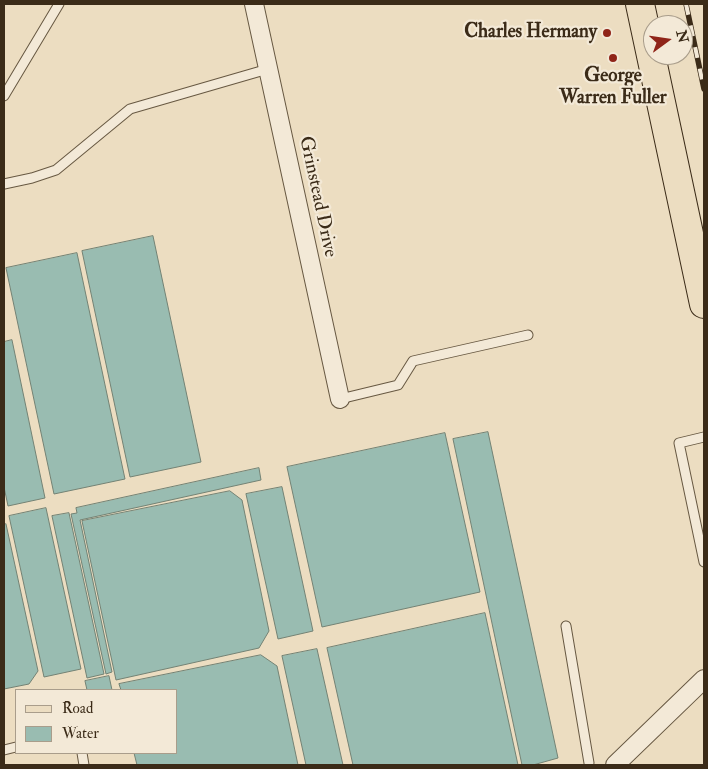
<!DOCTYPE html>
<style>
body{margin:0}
#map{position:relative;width:708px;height:769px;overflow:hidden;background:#ecddc1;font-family:"IM FELL Double Pica",serif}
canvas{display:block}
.frame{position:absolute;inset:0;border:5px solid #3b2b18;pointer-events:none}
.legend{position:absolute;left:15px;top:689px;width:162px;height:65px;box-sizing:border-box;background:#f3e9d7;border:1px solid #a99d8b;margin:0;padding:6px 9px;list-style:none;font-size:15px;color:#3b2b18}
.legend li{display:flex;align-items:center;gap:10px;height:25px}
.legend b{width:25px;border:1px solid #a99d8b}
.north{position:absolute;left:643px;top:15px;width:50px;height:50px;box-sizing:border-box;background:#f3e9d7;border:1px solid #a99d8b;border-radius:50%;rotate:76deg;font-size:14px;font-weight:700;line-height:20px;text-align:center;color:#3b2b18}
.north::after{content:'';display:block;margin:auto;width:18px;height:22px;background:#8f2418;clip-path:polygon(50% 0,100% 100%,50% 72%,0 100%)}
</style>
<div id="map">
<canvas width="708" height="769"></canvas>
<div class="frame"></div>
<ul class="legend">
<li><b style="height:6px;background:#ecddc1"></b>Road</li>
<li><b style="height:14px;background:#99bcb1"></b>Water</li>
</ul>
<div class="north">N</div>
</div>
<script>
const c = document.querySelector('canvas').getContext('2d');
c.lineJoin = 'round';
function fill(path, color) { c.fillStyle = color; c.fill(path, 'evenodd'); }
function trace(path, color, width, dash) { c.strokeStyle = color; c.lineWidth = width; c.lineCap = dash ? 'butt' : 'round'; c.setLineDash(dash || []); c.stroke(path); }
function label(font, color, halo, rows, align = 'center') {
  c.font = font + ' "IM FELL Double Pica",serif'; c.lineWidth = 4.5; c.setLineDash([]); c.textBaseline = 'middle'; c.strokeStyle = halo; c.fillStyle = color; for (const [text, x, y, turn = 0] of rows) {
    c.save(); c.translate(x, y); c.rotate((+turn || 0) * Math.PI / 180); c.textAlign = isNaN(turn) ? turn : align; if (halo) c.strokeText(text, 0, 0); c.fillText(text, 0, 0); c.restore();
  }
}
const water = new Path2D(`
 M153 236 201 462 130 477 82 251Z
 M77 253 125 479 54 494 6 268Z
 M12 340 45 498 8 506 4 487V342Z
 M488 432 558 758 533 765H522L453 439Z
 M445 433 480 592 322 627 287 467Z
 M259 468 261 480 80 520 112 672 106 674 71 514 77 513 76 508Z
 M282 487 313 631 278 639 246 494Z
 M230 491 242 500 269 631 259 648 116 680 82 521Z
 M46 508 81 669 44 677 9 516Z
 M69 513 104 674 87 678 52 516Z
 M6 524 38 671 29 684 4 689V525Z
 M485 613 518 765H353L327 648Z
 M317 649 343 765H306L282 656Z
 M261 655 277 666 298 765H137L134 753H176V690H121L119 684Z
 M109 676 112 690H87L85 681Z`);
fill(water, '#99bcb1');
trace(water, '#738274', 1);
const service = new Path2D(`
 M4 96 59 4
 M4 184 32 178 56 170 130 109 268 69
 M340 399 398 385 413 361 528 335
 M704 437 679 443 704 562
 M566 626 589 763
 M4 750 16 747
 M82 753 84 765`);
const minor = new Path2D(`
 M254 4 340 399
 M615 765 704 679`);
const primary = new Path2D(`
 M640 4 704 304`);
trace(service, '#675842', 11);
trace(minor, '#675842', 20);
trace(primary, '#3b2b18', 30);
trace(service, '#f3e9d7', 9);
trace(minor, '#f3e9d7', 18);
trace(primary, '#ecddc1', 28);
const rail = new Path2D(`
 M686 4 704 89`);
trace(rail, '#3b2b18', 5.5);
trace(rail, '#f3e9d7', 4, [11]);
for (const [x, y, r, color] of [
 [607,33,5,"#8f2418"],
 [613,58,5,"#8f2418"]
]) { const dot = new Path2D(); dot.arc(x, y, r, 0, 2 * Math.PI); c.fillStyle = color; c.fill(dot); trace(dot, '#f3e9d7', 2); }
label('bold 19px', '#3b2b18', '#f3e9d7', [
 ["Charles Hermany",597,33],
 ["George",613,77,"center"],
 ["Warren Fuller",613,99,"center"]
], 'right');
label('19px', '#3b2b18', '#f3e9d7', [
 ["Grinstead Drive",317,197,78]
]);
</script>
